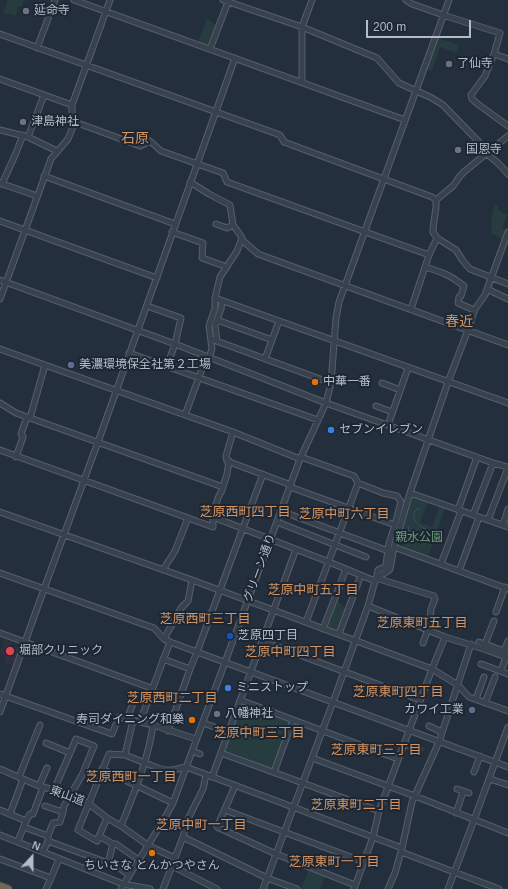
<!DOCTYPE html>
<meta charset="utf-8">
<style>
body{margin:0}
#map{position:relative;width:508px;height:889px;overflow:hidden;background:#242f3e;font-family:Helvetica,sans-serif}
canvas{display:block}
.north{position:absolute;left:12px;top:837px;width:40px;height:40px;-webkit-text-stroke:3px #1d2633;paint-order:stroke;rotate:21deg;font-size:11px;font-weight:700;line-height:16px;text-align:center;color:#b4bcc9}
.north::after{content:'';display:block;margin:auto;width:14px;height:18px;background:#b4bcc9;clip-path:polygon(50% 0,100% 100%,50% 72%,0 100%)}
.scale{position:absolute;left:366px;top:20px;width:105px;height:18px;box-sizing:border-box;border:2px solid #b4bcc9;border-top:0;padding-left:5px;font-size:12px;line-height:14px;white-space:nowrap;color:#b4bcc9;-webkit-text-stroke:3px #1d2633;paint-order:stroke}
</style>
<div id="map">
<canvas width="508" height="889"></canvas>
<div class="north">N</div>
<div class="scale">200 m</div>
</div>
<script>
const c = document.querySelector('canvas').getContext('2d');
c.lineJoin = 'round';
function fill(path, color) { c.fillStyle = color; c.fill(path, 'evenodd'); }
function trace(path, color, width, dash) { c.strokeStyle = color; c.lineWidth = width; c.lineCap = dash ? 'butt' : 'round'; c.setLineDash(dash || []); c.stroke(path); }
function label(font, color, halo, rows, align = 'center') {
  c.font = font + ' Helvetica,"Noto Sans JP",sans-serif'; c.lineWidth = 4; c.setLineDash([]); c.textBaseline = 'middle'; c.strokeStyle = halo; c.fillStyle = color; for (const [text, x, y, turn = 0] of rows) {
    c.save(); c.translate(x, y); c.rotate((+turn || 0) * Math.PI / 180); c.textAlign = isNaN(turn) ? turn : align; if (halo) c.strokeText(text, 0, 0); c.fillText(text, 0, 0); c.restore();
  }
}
fill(new Path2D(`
 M5 640 12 643 11 646 20 649 14 666 4 662 6 656 0 653Z`), '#32303f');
fill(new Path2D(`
 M8 0H24L22 7 18 6 16 16 3 13Z
 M207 18 217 26 210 46 198 42Z
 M437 38 459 45 456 53 440 47 432 71 426 69Z
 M495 205 498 206V210L507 215 502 228 506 231 503 239 491 233 492 220 491 219Z
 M413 496 428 502 420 523 432 527 440 506 445 508 428 557 404 548 402 543 399 541Z
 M336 599 346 609 337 632 326 628V626Z
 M242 704 291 722 274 769 225 750Z
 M309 869 326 875 320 889H301Z`), '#263c3f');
trace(new Path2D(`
 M409 526 408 530 418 534 419 539H422L427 530C419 526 412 521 414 512L419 508`), '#394c67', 1);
const minor = new Path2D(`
 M74 0 405 120
 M223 0 302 27 377 58 399 83 432 98 443 105 478 141 486 153 499 164 508 174
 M406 0 412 4 443 15 500 33 494 54 485 76 471 95 472 99 479 105 508 126
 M0 34 280 135 284 142 432 197 436 200
 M37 48 55 0
 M210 49 228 2
 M494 54 508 59
 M0 79 72 105
 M302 82V27L312 0
 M75 122 140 146 150 141 161 151 223 173 227 182 429 255
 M0 130 28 137 57 151
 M28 137 44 95
 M44 176 175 224
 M190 182 209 194 230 205 233 225 241 236 242 240 258 254 508 345
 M0 183 37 196
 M2 184 16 153 23 135
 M436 200V207L433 229V232L437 238 456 250 463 261 470 269 508 284
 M436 200 453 186 460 176 465 171 508 136
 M0 221 157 278
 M216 224 227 228 233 225
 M172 232 203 243 202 258 227 267
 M425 267C442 272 450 275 464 286L461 296 459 297 458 303 474 310
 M0 280 175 344 326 403 493 463 508 467
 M487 289 508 299
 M215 298 508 403
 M0 299 51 159 68 139 75 122 72 114V105L110 0
 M147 306 181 318 175 344 167 366
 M411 309 429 255 437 238
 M217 320 272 340
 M211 339 331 383
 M217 341 215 325 221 309 222 301
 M0 349 233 432 300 459
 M129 353 318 420
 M265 359 279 321
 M382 383 400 390
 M0 403 16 413 223 487
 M376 406 392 412
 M185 415 202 369 208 360 212 349 209 326 215 308V298L220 277 237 251 242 238
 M30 418 45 365
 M388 425 408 368
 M233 432 226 456 227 461 291 485
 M0 450 213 527V514L218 498 222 490 227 474 229 461
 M16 457 23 437 21 434 27 417
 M301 457 354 476 358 483 383 493 397 496 401 502 395 525
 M290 487 395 525 389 543 386 564 385 567 378 570 377 575 378 577
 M410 493 508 527
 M458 510 477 457
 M281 511 391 552
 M0 512 192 580 432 669 458 685 469 697 508 711
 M473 515 493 463
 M213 517 329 562 375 581
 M488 520 508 468
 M277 522 366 557
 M503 525 508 509
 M394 547 508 589
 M441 564 461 511
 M163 570 175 551 188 518
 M459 571 479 517
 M0 573 154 628 164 639 170 642 508 767
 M376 578 434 596 435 599 431 609 429 630
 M368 606 445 637 487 650 508 658
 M496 612 505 587
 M306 622 358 483
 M323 629 346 569
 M0 633 151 688
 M339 634 361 575
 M164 639 181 608 188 601 192 580
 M262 641 420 700
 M508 641 504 651 508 652
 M479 642 504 651
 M423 643 428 629
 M485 644 494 621
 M163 659 190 669
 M481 664 508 674
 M501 671 506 657
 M0 694 112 734 119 717 153 725 196 739
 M476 699 484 677
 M240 700 398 759
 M485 703 495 677
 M0 712 44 589 98 442 235 58
 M127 719 132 706
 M140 722 170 642
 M203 723 229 732
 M429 726 442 732
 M168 731 190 669 197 652 263 474
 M46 743 70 753
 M404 744 419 749
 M192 751 200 754
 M221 753 379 811
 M125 755 133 720
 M312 758 415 796 508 833
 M0 769 39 786 54 790 88 803 107 818 121 826 149 846 175 858
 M102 769 173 803
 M274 772 293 720
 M474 772 480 756
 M19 777 40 725
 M212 777 296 549
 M490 779 508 785
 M39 786 47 768
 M235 786 217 827 276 854 355 885
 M457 789 469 793
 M45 806 63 812
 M0 810 26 821 18 841
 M225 810 364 862
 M456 813 463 792
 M10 814 23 779
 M107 818 97 841 78 830 109 754 125 755 158 768 165 770H173L186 767 402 848
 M26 821 30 814H33L43 787
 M121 826C134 793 148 761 153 725
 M24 827 48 836 53 823 60 822 63 812 64 806 82 775 94 746 76 739 54 790
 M0 835 123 884 150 889
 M48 836V841L108 863 113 844
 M99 836 113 844H116L139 860
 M183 837 267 878 297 889
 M43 852 48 841
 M401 852 499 889
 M0 859 51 878 46 889
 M109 861 129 875
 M172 866 217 889
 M51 878 59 859
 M121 889 163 821 173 803 300 459 326 403 331 383 336 318 339 302 449 0
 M163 889 183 837 187 821 203 789 206 775
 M263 889 333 702 368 606 375 581 378 577 388 571 390 569 394 547 410 493 448 382 468 330 475 309 485 295 508 232
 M354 889 373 837 379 811 432 669 445 637
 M388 889 395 873 402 848 412 802 439 742 471 644
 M448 889 474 820 508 727`);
const highway = new Path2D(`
 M0 886 8 889`);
trace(minor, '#565f6c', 7);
trace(highway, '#434c59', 9);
trace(minor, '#38414e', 5);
trace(highway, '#746855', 7);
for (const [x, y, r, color] of [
 [26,11,4,"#6b7280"],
 [449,64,4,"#6b7280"],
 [23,122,4,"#6b7280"],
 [458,150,4,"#6b7280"],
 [71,365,4,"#5c6f8a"],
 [315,382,4,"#e8710a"],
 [331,430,4,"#3f7fe0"],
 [230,636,4,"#1a4fb4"],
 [10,651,5,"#e0444e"],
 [228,688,4,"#3f7fe0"],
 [472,710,4,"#5c6f8a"],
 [217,714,4,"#6b7280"],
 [192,720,4,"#e8710a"],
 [152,853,4,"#e8710a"]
]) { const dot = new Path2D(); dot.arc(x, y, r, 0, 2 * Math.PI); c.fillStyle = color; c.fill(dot); trace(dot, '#1d2633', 1.5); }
label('12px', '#b4bcc9', '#1d2633', [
 ["延命寺",34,11],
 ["了仙寺",457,64],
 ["津島神社",31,122],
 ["国恩寺",466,150],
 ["美濃環境保全社第２工場",79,365],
 ["中華一番",323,382],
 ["セブンイレブン",339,430],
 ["芝原四丁目",238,636],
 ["堀部クリニック",19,651],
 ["ミニストップ",236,688],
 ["カワイ工業",464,710,"right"],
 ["八幡神社",225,714],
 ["寿司ダイニング和樂",184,720,"right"],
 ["ちいさな とんかつやさん",152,866,"center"]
], 'left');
label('12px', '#6b9a76', '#1d2633', [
 ["親水公園",419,538]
]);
label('12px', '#b4bcc9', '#1d2633', [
 ["グリーン通り",260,568,-70],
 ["東山道",67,796,20]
]);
label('13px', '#d59563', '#1d2633', [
 ["芝原西町四丁目",245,512],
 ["芝原中町六丁目",344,514],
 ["芝原中町五丁目",313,590],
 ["芝原西町三丁目",205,619],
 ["芝原東町五丁目",422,623],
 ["芝原中町四丁目",290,652],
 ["芝原東町四丁目",398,692],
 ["芝原西町二丁目",172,698],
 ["芝原中町三丁目",259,733],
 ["芝原東町三丁目",376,750],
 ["芝原西町一丁目",131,777],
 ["芝原東町二丁目",356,805],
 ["芝原中町一丁目",201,825],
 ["芝原東町一丁目",334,862]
]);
label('14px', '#d59563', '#1d2633', [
 ["石原",135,139],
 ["春近",459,322]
]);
</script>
